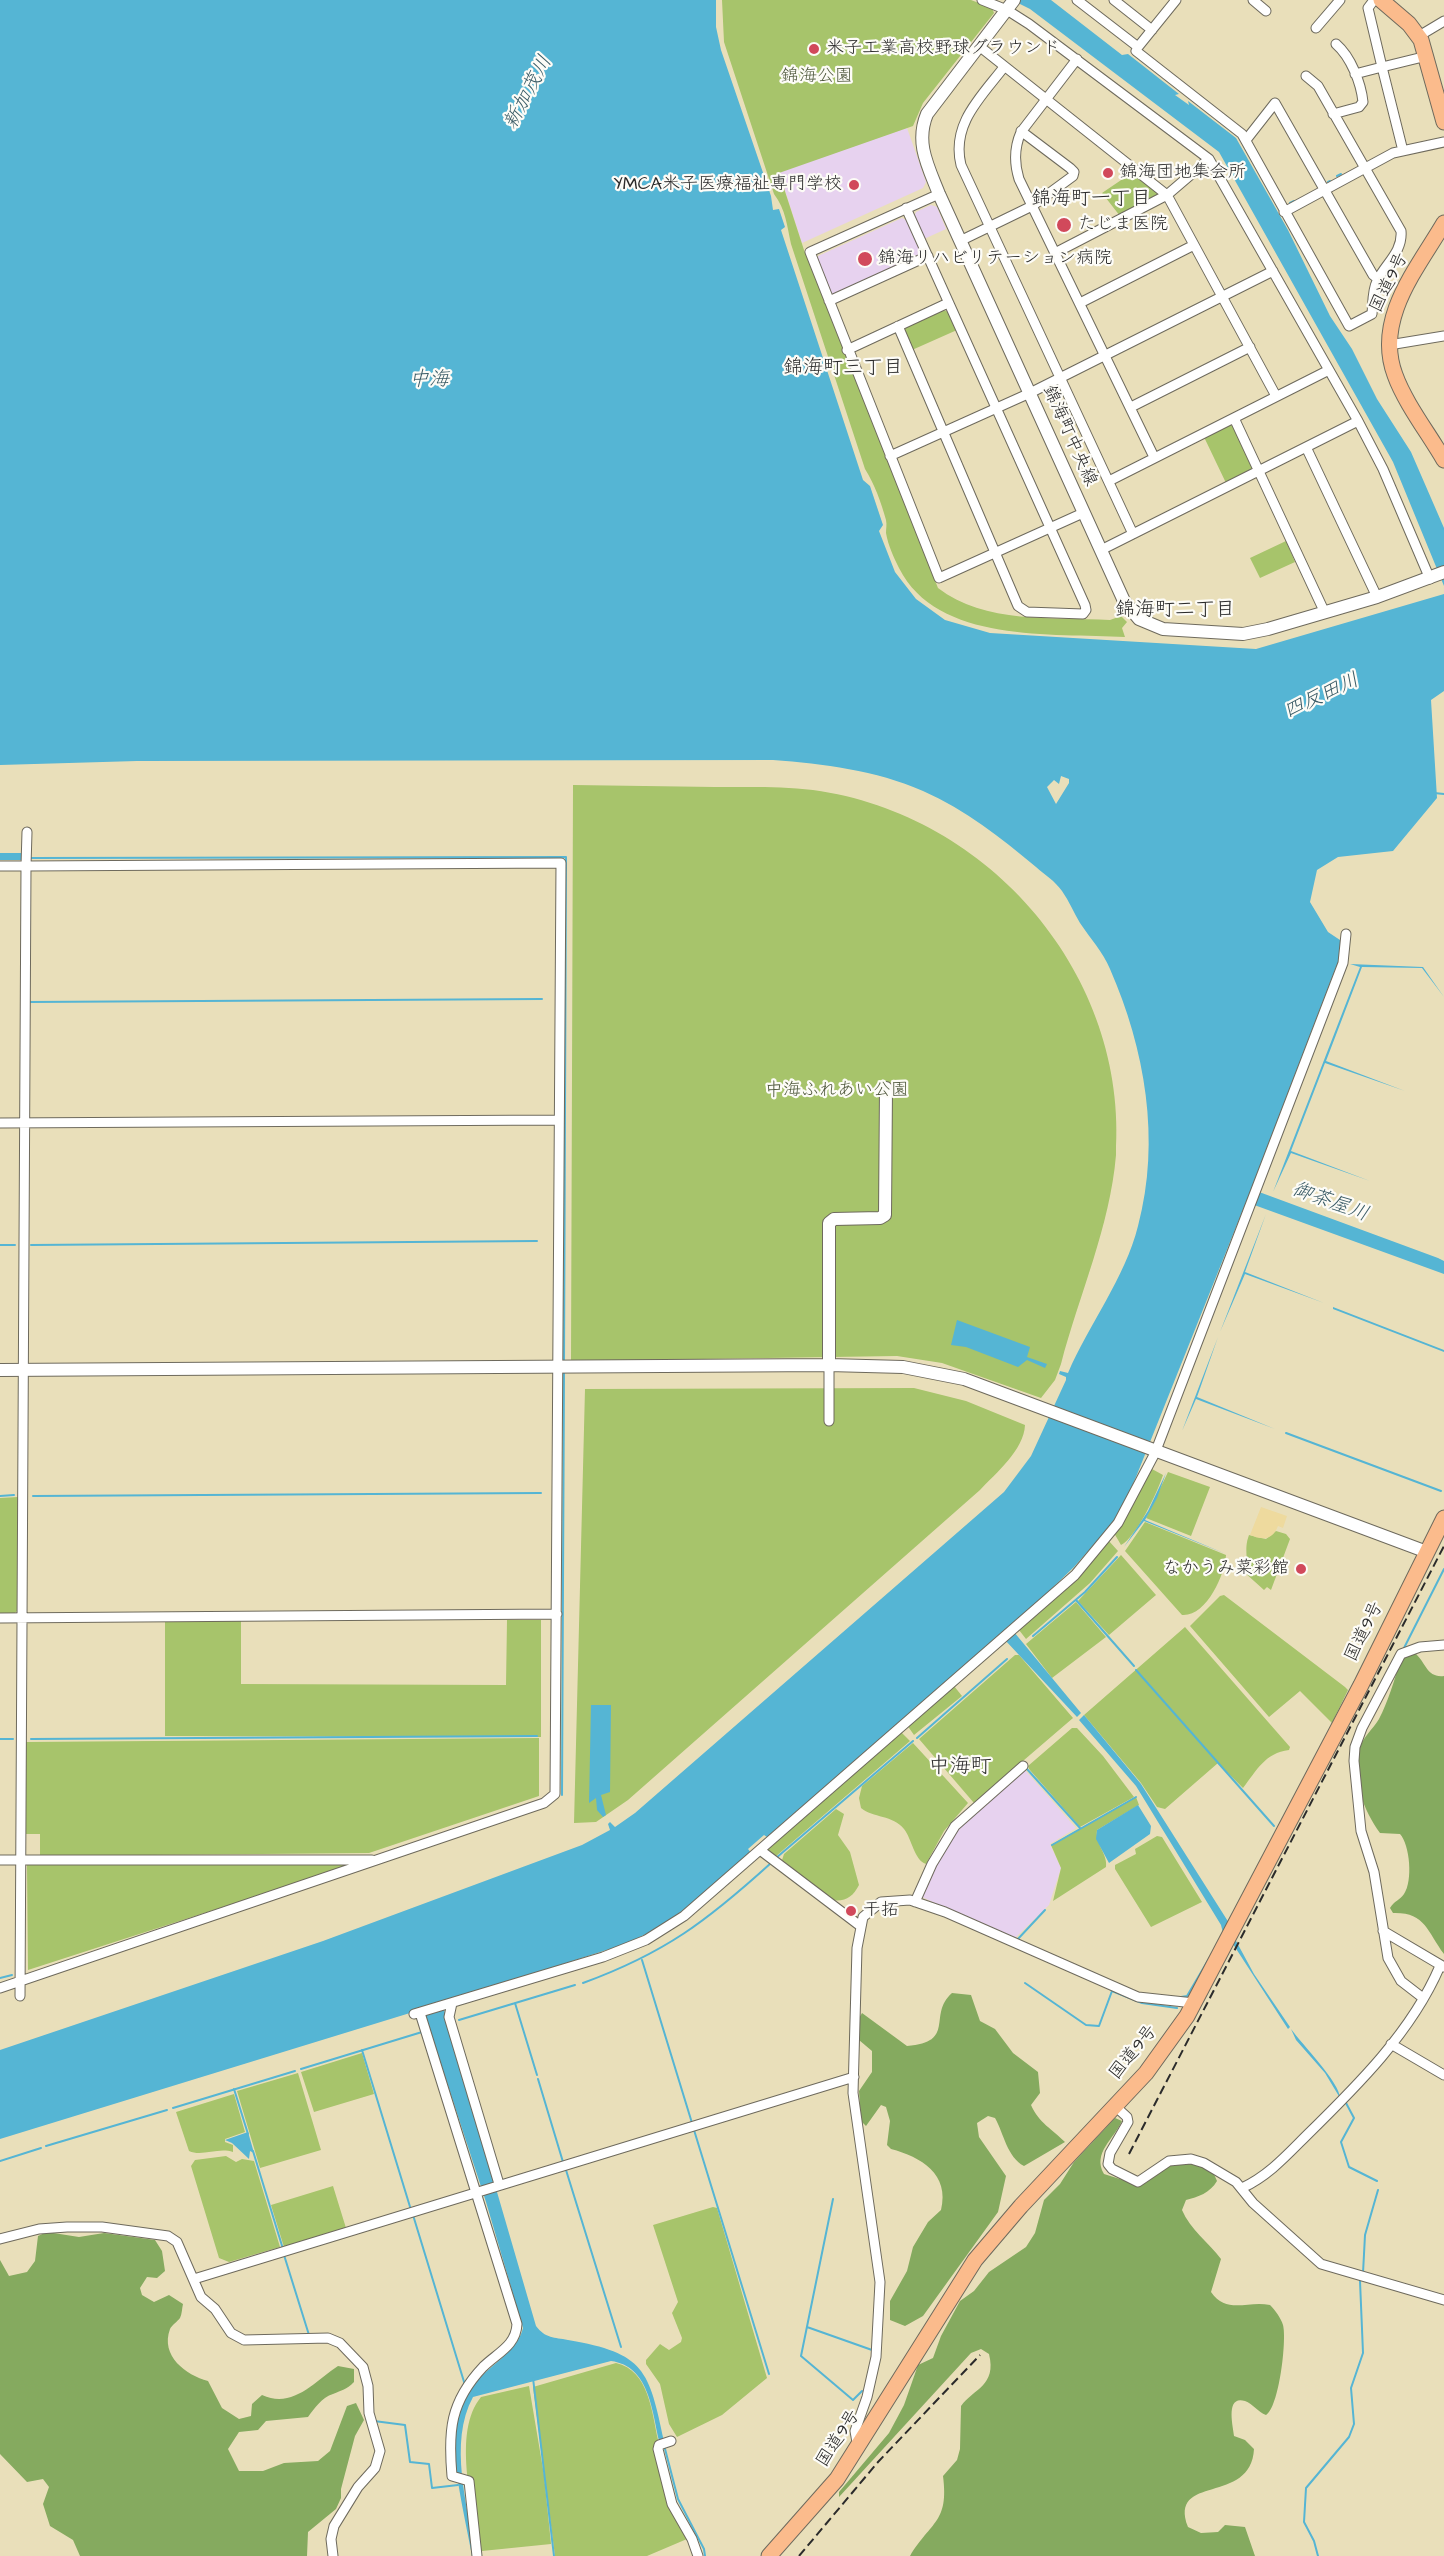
<!DOCTYPE html>
<meta charset="utf-8">
<style>
body{margin:0}
canvas{display:block;background:#e9dfba}
</style>
<canvas width="1444" height="2556"></canvas>
<script>
const c = document.querySelector('canvas').getContext('2d');
c.lineJoin = 'round';
function fill(path, color) { c.fillStyle = color; c.fill(path, 'evenodd'); }
function trace(path, color, width, dash) { c.strokeStyle = color; c.lineWidth = width; c.lineCap = dash ? 'butt' : 'round'; c.setLineDash(dash || []); c.stroke(path); }
function label(font, color, halo, rows, align = 'center') {
  c.font = font + ' "Architects Daughter","Klee One",sans-serif'; c.lineWidth = 4.5; c.setLineDash([]); c.textBaseline = 'middle'; c.strokeStyle = halo; c.fillStyle = color; for (const [text, x, y, turn = 0] of rows) {
    c.save(); c.translate(x, y); c.rotate((+turn || 0) * Math.PI / 180); c.textAlign = isNaN(turn) ? turn : align; if (halo) c.strokeText(text, 0, 0); c.fillText(text, 0, 0); c.restore();
  }
}
fill(new Path2D(`
 M907 128 926 182 923 188 802 243 779 172Z
 M931 205 937 207 946 229 924 239 914 217 916 212Z
 M902 218 908 221 921 252 919 256 834 295 829 293 816 262 818 256Z
 M1024 1769 1076 1828 1050 1844 1061 1868 1049 1905 1013 1940 922 1897 937 1863 959 1827Z`), '#e7d2ef');
fill(new Path2D(`
 M722 0H971L992 8 994 13 923 103 913 126 779 173 804 250 938 588C984 624 1054 617 1110 620L1121 616 1127 622 1122 628 1125 637C1053 633 937 644 899 568 894 558 888 545 886 533 886 528 887 525 886 520 881 502 875 485 865 469L791 244C787 226 786 210 774 194L724 42Z
 M1133 172 1158 192 1157 197 1120 216 1102 193Z
 M943 310 949 312 957 330 912 350 904 332 906 327Z
 M1229 425 1233 426 1253 465 1251 470 1226 483 1204 437Z
 M1286 541 1295 562 1260 578 1250 558Z
 M573 785C620 786 668 786 715 787 748 787 781 786 813 790 990 814 1129 976 1116 1155 1110 1227 1079 1295 1061 1364L1055 1380 1041 1398 942 1363 897 1356 571 1361Z
 M914 1388 966 1401 1025 1425C1024 1450 996 1473 980 1490L628 1800 596 1822 574 1823 585 1389Z
 M1152 1469 1163 1475C1158 1491 1136 1538 1121 1545L1114 1533Z
 M1168 1472 1210 1487 1191 1536 1146 1518Z
 M18 1497V1610L15 1613H0V1498Z
 M1145 1522 1226 1555C1225 1575 1206 1617 1182 1615L1125 1551Z
 M1276 1531 1286 1534 1290 1539 1271 1590 1267 1587 1264 1590 1244 1572C1250 1557 1243 1551 1249 1535L1266 1539Z
 M1108 1540 1118 1551 1090 1583 1026 1639 1019 1630Z
 M1121 1555 1156 1595 1109 1635 1078 1601Z
 M1224 1595 1345 1687 1348 1690 1332 1723 1300 1691 1269 1717 1190 1626 1220 1596Z
 M1076 1602 1106 1637 1052 1678 1026 1644Z
 M507 1620H541V1737L165 1736V1621H241V1684L506 1685Z
 M1185 1627 1290 1747 1289 1750C1265 1753 1257 1770 1243 1788L1218 1763 1165 1809 1157 1807 1141 1783 1084 1715Z
 M1015 1655H1019L1073 1718 974 1803 919 1739Z
 M954 1686 962 1696 914 1735 907 1725Z
 M1072 1728H1077L1103 1756 1134 1797 1080 1827 1029 1769 1028 1766Z
 M900 1731 910 1741 775 1857 769 1851 768 1848Z
 M539 1738V1796L369 1853 40 1856V1834H26V1742Z
 M913 1743 968 1803 944 1831 926 1864C914 1860 912 1839 904 1829 893 1815 873 1818 861 1808L859 1798 862 1786Z
 M1136 1797 1139 1805 1097 1830C1095 1844 1108 1854 1106 1867L1053 1901 1061 1868 1051 1845Z
 M836 1809 844 1814 838 1835 850 1852 859 1885C853 1897 845 1902 832 1900L782 1860 784 1854Z
 M1157 1836 1162 1837 1202 1902 1151 1927 1115 1869V1865L1136 1854 1135 1849Z
 M343 1861 356 1864 28 1970 27 1865Z
 M362 2053 374 2094 314 2112 301 2072Z
 M298 2073 321 2150 260 2168 237 2091Z
 M234 2094 245 2132 225 2139V2142L233 2145V2152C218 2147 202 2157 189 2151L176 2112Z
 M226 2156 236 2162 242 2159 254 2161 280 2247 229 2262 219 2258 191 2166 195 2160Z
 M333 2186 346 2228 284 2247 271 2205Z
 M713 2207 717 2208 767 2378 722 2415 677 2437 669 2424 660 2384 646 2364V2360L660 2344 669 2350 681 2342 682 2338 672 2313 678 2302 653 2225Z
 M616 2363C649 2370 652 2413 658 2440L655 2445 687 2539 647 2556H555L533 2387Z
 M529 2386 544 2475 551 2544 482 2551 478 2548C473 2505 452 2432 481 2397Z`), '#a7c46b');
fill(new Path2D(`
 M1416 1654C1426 1663 1427 1678 1444 1676V1954C1427 1931 1425 1912 1393 1913L1390 1908C1394 1901 1400 1900 1404 1894 1413 1881 1410 1845 1400 1834L1380 1833C1364 1811 1351 1778 1359 1750 1362 1738 1373 1729 1379 1719 1388 1702 1394 1681 1400 1662L1407 1655Z
 M952 1993 971 1995 980 2021 995 2029 1013 2053 1038 2072 1040 2093 1031 2105C1039 2123 1052 2129 1065 2142L1024 2166C1007 2157 1004 2134 995 2118L988 2116 977 2123 979 2137 1006 2176 998 2212 923 2316 905 2326 890 2320V2301L907 2271 913 2247 928 2222 941 2210C950 2174 921 2157 891 2149L887 2145 890 2121 886 2107 881 2105 866 2126 861 2121 859 2091 872 2072V2051L859 2040 858 2020 862 2013 907 2046C957 2042 927 2015 952 1993Z
 M1115 2118 1122 2121C1114 2139 1092 2153 1104 2174L1139 2185C1147 2184 1153 2177 1159 2171 1176 2156 1195 2162 1213 2172L1217 2181C1210 2193 1198 2197 1186 2200L1182 2210C1190 2229 1209 2243 1221 2259L1211 2292C1227 2315 1248 2300 1270 2305 1275 2310 1281 2318 1283 2325 1287 2340 1279 2408 1266 2415 1258 2412 1253 2404 1245 2401 1225 2395 1233 2426 1234 2436L1245 2440 1254 2449C1251 2506 1168 2473 1188 2527L1201 2533 1218 2532 1225 2525 1245 2527 1255 2556H910C931 2521 949 2523 943 2476L957 2460 960 2449 961 2406C973 2389 997 2386 989 2354L981 2349 971 2353 839 2497V2492L889 2433 904 2405 918 2365 933 2358 941 2336 960 2301 974 2291 989 2272 1026 2247 1035 2233 1044 2200 1060 2184 1074 2162Z
 M47 2232 79 2237 104 2233 155 2240 162 2251 165 2271 157 2278 147 2277 140 2288 142 2295 154 2302 169 2295 183 2304C182 2308 182 2314 180 2318 177 2322 172 2325 170 2329 160 2356 186 2375 208 2381L222 2408 239 2419 251 2416 252 2404 262 2395C293 2409 314 2382 338 2366L354 2369V2382C346 2390 342 2390 333 2394 322 2397 314 2409 308 2417L266 2421 258 2430 239 2432 228 2449 239 2471H263L284 2463 318 2461 330 2451 347 2406 356 2403 364 2420 355 2436 341 2489V2498L336 2509 308 2532 307 2556H80L73 2540 50 2526 43 2504 49 2487 43 2479 27 2482 0 2454V2260L9 2276 27 2272 35 2261 38 2236Z`), '#85aa5f');
fill(new Path2D(`
 M1261 1507 1287 1516 1283 1528 1278 1526C1272 1541 1262 1540 1250 1535Z`), '#eeda9e');
fill(new Path2D(`
 M0 0H716V27L721 50 771 196 773 210 779 209 785 227 781 230 863 480 870 486 883 525 879 531 895 572 916 599 945 620 990 633 1256 649 1444 594V691L1431 700 1437 798 1393 851 1338 857 1317 870 1310 902 1328 932 1343 942 1339 968 1336 967 1251 1189 1438 1258 1444 1261V1274L1246 1202 1136 1477 1117 1518 1074 1567 1015 1624 1000 1634 1001 1636 767 1837 764 1835 748 1849 752 1854C712 1887 673 1924 625 1944L442 2003 536 2326C546 2339 554 2337 568 2340 645 2353 649 2370 664 2441L659 2440C652 2410 649 2366 611 2361L473 2397C448 2443 468 2506 475 2556H472C466 2520 448 2453 457 2419 460 2404 469 2391 479 2379 493 2363 518 2350 523 2328L486 2202 423 2009 0 2139V2050L323 1941 582 1845 610 1830 608 1824 610 1822 615 1827 635 1813 1004 1492 1031 1456 1066 1380V1377L1059 1374 1060 1371 1068 1373C1089 1324 1125 1278 1138 1226 1161 1140 1145 1049 1110 969 1103 952 1090 938 1080 923 1074 913 1069 901 1062 891 1055 881 1045 875 1036 867 1001 838 966 810 923 791 875 770 824 764 773 760L137 761 0 765ZM1061 776 1069 779V783L1056 804 1047 787 1054 780 1059 784Z
 M1012 0H1051L1122 55 1128 54 1179 94 1175 95 1189 105 1188 101 1236 138 1288 230 1330 316 1352 349 1377 399 1411 452 1444 528V586L1393 462 1219 152 1030 9Z
 M0 853H21V860H0Z
 M1350 964 1423 967 1444 997 1422 968 1362 967 1326 1061 1405 1091 1325 1063 1291 1151 1370 1181 1291 1153 1273 1192 1360 967Z
 M1266 1214 1245 1272 1324 1303 1245 1274 1220 1332Z
 M1333 1307 1444 1350V1352L1333 1309Z
 M957 1320 1030 1347 1027 1357 1047 1364 1045 1368 1027 1360 1018 1367 966 1347 951 1345Z
 M1218 1337 1197 1397 1275 1429 1196 1399 1182 1431Z
 M1166 1473 1157 1498 1145 1520 1226 1554 1144 1521 1124 1547 1148 1511Z
 M1014 1632 1081 1713 1077 1717 1005 1640Z
 M591 1705H611L610 1792 601 1795 606 1815 603 1817 597 1810 596 1798 589 1803Z
 M1084 1715 1141 1784 1229 1923 1223 1933 1221 1925 1136 1786 1079 1720Z
 M1138 1805 1151 1826 1150 1834 1109 1863 1096 1839 1097 1830Z
 M1235 1939 1254 1974 1290 2027 1288 2029 1233 1944Z
 M1291 2029C1302 2044 1340 2083 1340 2098L1325 2073 1296 2040Z
 M248 2132 254 2153 250 2151 249 2159 232 2143 225 2140Z`), '#55b5d4');
trace(new Path2D(`
 M1337 176 1341 174
 M1328 182 1330 181
 M1290 203 1294 201
 M1434 793 1444 794
 M30 858 566 857 564 1362
 M29 1002 542 999
 M0 1245H15
 M31 1245 537 1241
 M1286 1433 1441 1491
 M0 1496 14 1495
 M33 1496 541 1493
 M1076 1600 1134 1666
 M1033 1636 1085 1592 1117 1557
 M1404 1648 1444 1569
 M1136 1670 1274 1826
 M917 1738 1007 1659
 M0 1739H13
 M31 1739 537 1736
 M1026 1768 1080 1828
 M562 1795 564 1373
 M1052 1845 1136 1797
 M776 1858 913 1741
 M1017 1940 1045 1910
 M642 1960 692 2123
 M0 1978 12 1975
 M583 1983C665 1953 707 1921 771 1863
 M1025 1983 1086 2025 1099 2026 1112 1991 1142 2003 1177 2008
 M1181 1997 1187 1996 1210 1957
 M515 2003 537 2075
 M459 2020 575 1985
 M362 2050 411 2210
 M301 2069 422 2032
 M538 2079 563 2162
 M234 2089 248 2134
 M1346 2103 1354 2118 1341 2142 1349 2167 1377 2181
 M173 2108 295 2071
 M694 2130 769 2374
 M46 2146 167 2110
 M253 2151 283 2249
 M0 2161 41 2148
 M566 2170 621 2347
 M833 2199 801 2356 853 2400 862 2391
 M413 2215 465 2385
 M284 2255 309 2335
 M1363 2273 1365 2235 1378 2190
 M807 2327 872 2350
 M533 2378 554 2556
 M374 2421 405 2425 410 2462 429 2464 432 2488 458 2485
 M664 2445 678 2499 704 2549 705 2556
 M1318 2556 1314 2541 1304 2522 1306 2488 1349 2437 1354 2424 1351 2388 1363 2353 1360 2281`), '#55b5d4', 2);
const minor = new Path2D(`
 M982 0 1007 10 1029 24 1209 159 1358 421 1383 469 1430 579
 M1077 0 1138 47 1136 51 1242 134 1349 326 1372 314C1373 304 1372 291 1377 281 1385 264 1403 252 1401 231L1318 86 1306 76
 M1114 0 1152 30
 M1253 0 1266 11
 M1316 28 1340 0
 M1419 36 1444 21
 M979 46 1167 195 1276 396
 M1138 47 1176 0
 M1077 59 1021 132C1014 148 1014 163 1019 179L1154 457
 M1004 67C981 97 951 124 961 165L1133 534
 M1355 74 1382 67 1368 8 1374 0
 M1333 114 1359 107 1363 102C1361 83 1351 57 1336 44
 M1246 140 1275 103 1373 275 1378 279
 M1403 151 1382 67 1427 56
 M939 194 810 252 939 578 1083 513
 M1284 212 1393 153 1444 142
 M960 241 1032 206 1073 176 1074 172 1070 168 1021 131
 M1055 253 1167 195 1209 159
 M829 301 928 256
 M1080 303 1194 245
 M898 326 1018 606 1027 612 1083 614 1086 610 1085 605 906 208
 M1389 345 1444 336
 M847 350 948 303
 M1131 407 1250 347
 M1234 418 1325 613
 M1306 447 1377 597
 M890 456 1030 393 1273 271
 M1109 481 1329 370
 M1101 550 1358 421
 M0 866H26L20 1996
 M0 1123 559 1120
 M829 1421V1365
 M0 1618 557 1614
 M760 1850 859 1925
 M0 1860H372
 M915 1902 932 1864 955 1826 1023 1766
 M1383 1931 1444 1967
 M0 1988 544 1803 555 1794 561 863 26 866 27 832
 M1423 1998 1401 1981 1388 1958 1374 1872 1361 1831 1354 1761 1355 1747 1362 1728 1401 1654 1420 1647 1444 1645
 M452 2003 449 2017 499 2184
 M420 2013 517 2324C516 2346 497 2353 483 2367 450 2402 448 2431 452 2476L469 2481 477 2556
 M414 2014 603 1957 646 1940 684 1916 1075 1575 1118 1523 1155 1453 1343 963 1346 934
 M1391 2044 1444 2075
 M1115 2106 1127 2117 1128 2122 1110 2153 1108 2164 1112 2169 1138 2182 1169 2161 1191 2159 1204 2163 1236 2182 1253 2203 1321 2264 1444 2300
 M1242 2188C1268 2176 1286 2156 1306 2136 1356 2087 1412 2032 1440 1966
 M0 2239 39 2229 67 2227H102L168 2236 177 2242 201 2297 215 2309 231 2333 244 2340 328 2338 340 2343 363 2367 368 2386 369 2413 380 2451 375 2468 358 2487 334 2526 331 2539 333 2556
 M194 2279 854 2077
 M671 2441 659 2445 658 2449 672 2504 692 2539 698 2556
 M858 2448 855 2431 867 2397 876 2357 880 2282 853 2093 857 1948 863 1917 881 1902 910 1900 945 1912 1138 1997 1194 2003`);
const tertiary = new Path2D(`
 M1014 0 927 114C915 143 928 166 939 194L1124 601 1139 619 1163 629 1243 634 1268 629 1377 597 1444 572
 M829 1365V1223L834 1219 880 1218 885 1215 886 1088
 M0 1370 829 1365 903 1367 964 1379 1427 1552`);
const trunk = new Path2D(`
 M1381 0 1409 24 1421 40 1444 122
 M1444 223C1417 269 1374 319 1395 375 1405 403 1429 434 1444 460
 M769 2556 837 2479 975 2260 1021 2206 1146 2073 1187 2016 1361 1685 1444 1518`);
trace(minor, '#6e6a5d', 11);
trace(tertiary, '#6e6a5d', 14);
trace(trunk, '#6e6a5d', 17);
trace(minor, '#fff', 9);
trace(tertiary, '#fff', 12);
trace(trunk, '#fbbb8c', 15);
trace(new Path2D(`
 M1129 2154 1444 1546
 M799 2556 878 2462 980 2355`), '#2b2b2b', 2, [9, 4.5]);
for (const [x, y, r, color] of [
 [814,49,6,"#d1495b"],
 [1108,173,6,"#d1495b"],
 [854,185,6,"#d1495b"],
 [1064,225,8,"#d1495b"],
 [865,259,8,"#d1495b"],
 [1301,1569,6,"#d1495b"],
 [851,1911,6,"#d1495b"]
]) { const dot = new Path2D(); dot.arc(x, y, r, 0, 2 * Math.PI); c.fillStyle = color; c.fill(dot); trace(dot, '#fdfcf7', 2); }
label('18px', '#2b2b2b', '#fdfcf7', [
 ["米子工業高校野球グラウンド",826,49],
 ["錦海団地集会所",1120,173],
 ["YMCA米子医療福祉専門学校",842,185,"right"],
 ["たじま医院",1078,225],
 ["錦海リハビリテーション病院",878,259],
 ["なかうみ菜彩館",1289,1569,"right"],
 ["干拓",863,1911]
], 'left');
label('18px', '#50593e', '#fdfcf7', [
 ["錦海公園",817,77],
 ["中海ふれあい公園",837,1091]
]);
label('18px', '#2b2b2b', '#fdfcf7', [
 ["国道9号",1390,283,-64],
 ["錦海町中央線",1069,436,66],
 ["国道9号",1365,1632,-64],
 ["国道9号",1134,2053,-51],
 ["国道9号",839,2439,-57]
]);
label('italic 20px', '#3a5b66', '#fdfcf7', [
 ["新加茂川",529,93,-62],
 ["中海",429,381],
 ["四反田川",1322,697,-25],
 ["御茶屋川",1330,1203,20]
]);
label('20px', '#2b2b2b', '#fdfcf7', [
 ["錦海町一丁目",1091,200],
 ["錦海町三丁目",843,369],
 ["錦海町二丁目",1175,611]
]);
label('21px', '#2b2b2b', '#fdfcf7', [
 ["中海町",960,1768]
]);
</script>
